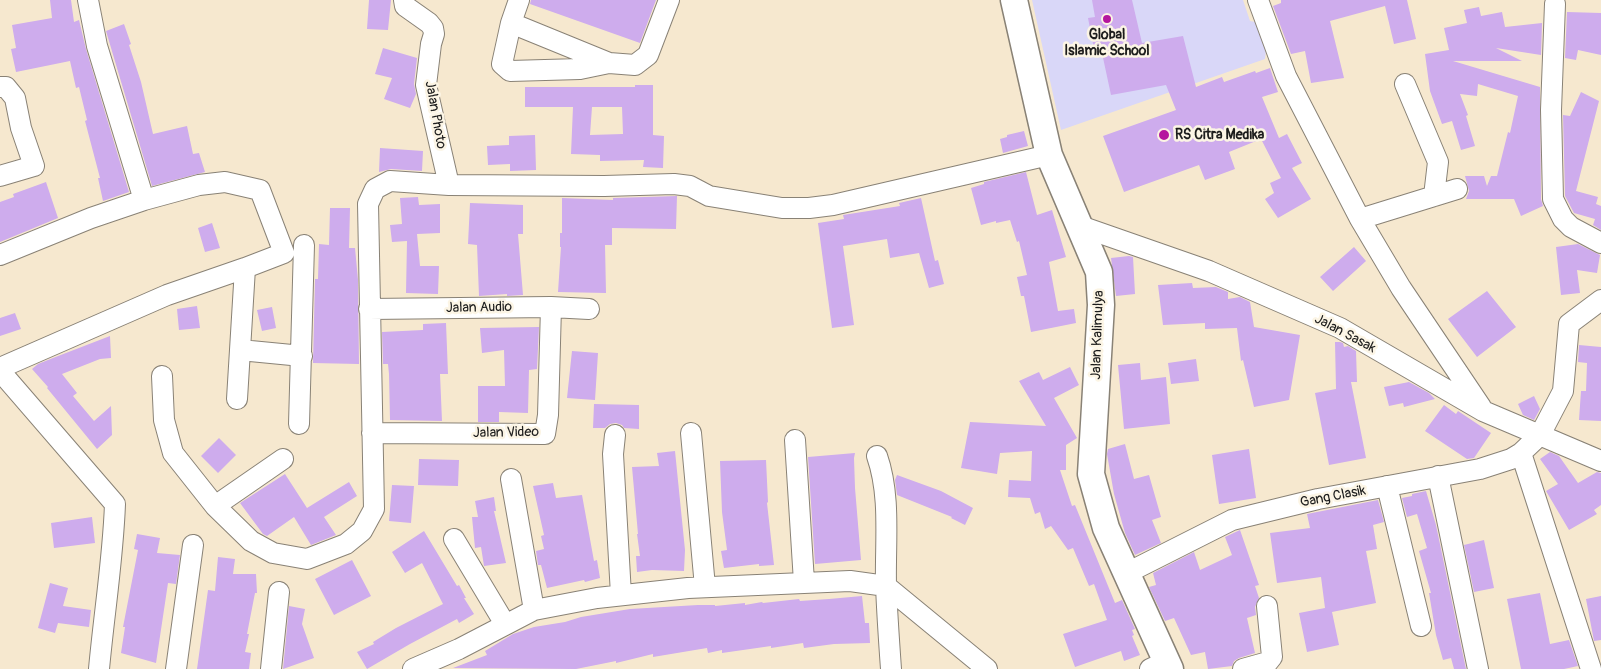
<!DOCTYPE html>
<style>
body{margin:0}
canvas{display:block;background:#f6e8cf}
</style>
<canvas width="1601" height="669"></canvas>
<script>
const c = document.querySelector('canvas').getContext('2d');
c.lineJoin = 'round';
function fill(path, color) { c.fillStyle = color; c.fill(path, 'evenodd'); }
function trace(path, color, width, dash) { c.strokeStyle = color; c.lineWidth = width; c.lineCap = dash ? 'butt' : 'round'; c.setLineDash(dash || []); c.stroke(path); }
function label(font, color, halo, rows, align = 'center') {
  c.font = font + ' Pangolin,sans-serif'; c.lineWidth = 5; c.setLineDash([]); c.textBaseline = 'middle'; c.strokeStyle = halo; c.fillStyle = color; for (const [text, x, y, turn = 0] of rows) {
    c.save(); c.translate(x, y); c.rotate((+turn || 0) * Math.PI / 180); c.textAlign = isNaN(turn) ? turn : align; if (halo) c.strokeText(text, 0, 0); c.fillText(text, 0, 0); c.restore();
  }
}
fill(new Path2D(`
 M1032 0H1243L1250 21 1261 23 1267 42 1265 59 1061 130Z`), '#d9d7f8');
fill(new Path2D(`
 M50 0H71L74 22 79 20 86 49 129 192 103 201 98 178H100L85 121 87 120 79 87 76 88 70 61 16 72 11 49 16 48 12 25 52 18Z
 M369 0H391L388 30 367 29Z
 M531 0H656L640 43 530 4Z
 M1092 0H1132L1142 43 1183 36 1196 87 1222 77 1224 82 1255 71 1256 73 1270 68 1278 92 1262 97 1279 138 1287 134 1302 163 1292 168 1311 199 1278 218 1265 199 1274 193 1270 183 1281 178 1261 139 1229 152 1235 169 1205 180 1199 165 1124 192 1103 136 1176 110 1166 85 1111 95 1102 53 1095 54 1088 18 1095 17Z
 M1281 0H1407L1416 39 1394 44 1385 6 1330 21 1344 78 1311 83 1305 51 1291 54 1273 6 1281 3Z
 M1479 7 1481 16 1502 12 1505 27 1542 23 1541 55 1496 48 1522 61H1453L1540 87 1541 199 1543 206 1521 216 1514 199H1466L1469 191 1465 176H1484L1487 186 1491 176H1497L1508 132 1510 133 1518 96 1478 84 1477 96 1460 94 1468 115 1466 116 1475 146 1461 150 1452 121 1442 124 1430 91 1425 54 1449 50 1444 28 1467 23 1464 10Z
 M1567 12 1601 13V55L1578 50 1576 60 1565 58Z
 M124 24 131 44 129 45 141 82 153 134 187 126 193 154 199 153 205 172 152 186 106 31Z
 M383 48 417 58 414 84 416 94 410 108 384 99 392 78 375 74Z
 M635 85H653V135L664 136 663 168 643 167 644 160 600 161V155L571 154 573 107H525V87H635ZM592 107H622L623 134 590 135Z
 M1581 92 1599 101 1576 191 1598 197 1596 204 1601 206V230L1593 225 1595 219 1574 213 1565 196 1563 115 1570 116Z
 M1024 131 1028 146 1003 153 1000 139 1007 137V135Z
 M535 135 536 170 510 171V164L488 165 487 146 509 145V136Z
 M380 148 423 151 422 171 391 169 379 172Z
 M1026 172 1037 215 1052 210 1066 257 1049 262 1058 311 1074 309 1076 323 1031 332 1024 296H1021L1017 277 1027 275 1019 241 1017 242 1010 220 996 223V221L981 225 971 188 984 184V182Z
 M46 182 58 218 0 242V202L14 197 13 194Z
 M677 196 676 229 612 228V245H605L606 293 558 292 561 247H560V233H562V198L613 200V198Z
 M418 197 419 205 440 204V233L417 234 420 266H439L438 294 406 293 407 241 392 242 390 225 402 224 400 198Z
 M921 198 935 261 938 260 944 284 929 288 919 253 890 258 887 239 843 246 854 325 832 328 818 223 844 219 843 215 900 206 899 203Z
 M470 203 523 205V234H518L523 295 507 296V294L479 296 477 245 468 244Z
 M330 208H350L349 248H355L358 280 359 364 313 363 315 279H318L319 244 329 245Z
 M212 223 220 248 205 252 198 228Z
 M1578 244 1600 255 1597 273 1577 270 1580 293 1561 295 1556 247Z
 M1354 247 1366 261 1333 291 1320 277Z
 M1129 256 1133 257 1135 294 1116 296 1111 258Z
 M1192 283 1193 288 1216 287 1228 292V299L1240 297 1250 302 1254 327 1300 335 1289 400 1254 407 1243 360 1241 361 1237 328 1205 329V323L1163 325 1158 285Z
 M1487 291 1516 327 1477 357 1448 319Z
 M197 306 200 328 179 330 177 309Z
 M272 307 276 328 262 331 257 310Z
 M15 313 21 329 0 336V318Z
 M446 323 448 374H440L442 421 390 420 389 374 388 364H383L382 332 423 330V324Z
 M539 327 537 369 529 370 528 413 499 412V422H478V386H505L504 350 482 353 480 328Z
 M110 336 111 358 100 359 62 374 77 393 73 396 94 421 111 406 112 435 97 449 47 388 48 387 32 369 38 364 53 358Z
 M1335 342H1340L1343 343 1344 347 1348 346 1356 351 1357 382H1351L1366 458 1329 465 1315 393 1336 389Z
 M1579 345 1601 347V421L1579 420 1581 391H1586L1587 363 1578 362Z
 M572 351 598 353 595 400 567 398Z
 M1196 359 1199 381 1171 384 1168 363Z
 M1140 363 1141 380 1166 377 1170 424 1124 429 1118 365Z
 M1070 367 1079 385 1054 398 1077 438 1066 445V470H1060L1072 506 1075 505 1115 603 1122 600 1135 629 1132 630 1134 635 1132 636 1140 655 1124 661 1121 651 1075 667 1063 634 1107 620 1094 584 1089 586 1073 548 1068 550 1051 526 1045 529 1040 512 1035 514 1030 498 1008 497 1009 480 1031 481 1032 451 1000 453 997 474 961 468 970 422 1046 426 1019 381 1039 372 1043 380Z
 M1409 382 1429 393 1435 399 1404 407 1403 403 1389 406 1384 387Z
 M1534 396 1540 409 1534 420 1523 415 1518 404Z
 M594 404 639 405V429L624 428 622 425 616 423 610 424 605 428H593Z
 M1444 405 1456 414 1458 411 1491 433 1474 458 1467 459 1425 431Z
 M219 438 236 455 218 473 201 456Z
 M1125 444 1134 479 1149 475 1161 517 1152 520 1161 543 1135 555 1125 533 1114 494 1107 454 1108 449Z
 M1249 449 1256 498 1219 504 1212 455Z
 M675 451 685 550 684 571 652 570 637 572 636 556H640L637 534H638L632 467 659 466 657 453Z
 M1550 452 1559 456 1578 483 1597 472 1601 473V505L1594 510 1597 514 1569 530 1546 491 1558 484 1540 459Z
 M855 453 854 458 855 488 861 560 815 564 808 457Z
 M419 459 459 460 458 486 418 485Z
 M766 460 768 502 767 503 774 565 759 566V564L724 568 721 551 727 550 722 512 720 461Z
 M285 474 307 508 349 482 357 496 324 517 336 535 311 545 294 517 267 536 263 534 240 503Z
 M897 475 941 491 973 508 965 525 951 518 952 517 897 495 895 480Z
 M553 483 556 498 582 495 594 561 597 560 600 578 585 582 584 580 547 588 541 565H538L536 551 544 549 541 536 544 535 533 486Z
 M392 485 414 486 411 523 389 521Z
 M1426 491 1436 525 1466 669H1454L1451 658 1443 660 1436 635 1429 593H1431L1419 551 1427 548 1417 514 1407 517 1402 498 1412 496V494Z
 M494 497 496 511H494L506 563 484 566 481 547 475 548 472 517H478L475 501Z
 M1378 500 1384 522 1373 525 1377 549 1366 551 1376 603 1332 612 1339 645 1307 652 1299 613 1325 608 1321 577 1277 583 1270 533 1310 528 1307 514Z
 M92 517 95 543 54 548 51 523Z
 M1240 530 1259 585 1255 586 1259 598 1255 607 1256 615 1247 618 1255 653 1239 658 1234 661 1232 666 1208 669 1205 652 1191 655 1174 618 1165 621 1149 587 1156 585 1153 573 1194 552 1200 570 1232 555 1225 537Z
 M424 531 457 586 459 585 466 598H464L474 614 459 623 457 619 410 644 367 669 357 652 374 644 373 642 396 628 443 604 422 563 405 573 392 552Z
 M137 534 160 538 157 553 180 555 176 584 168 583 156 663 121 653 125 627H123L138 550 134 549Z
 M1484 540 1494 588 1474 592 1464 545Z
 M218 557 235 559 233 574H256L257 593H255L247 634H249L245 652 251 653 249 669H197L208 590 215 591Z
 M352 560 371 596 334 615 315 579Z
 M50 583 68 588 63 606 91 610 89 627 58 623 55 633 38 628Z
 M1540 593 1550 644 1569 640 1578 666 1564 669H1521L1507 599Z
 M862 596 865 623H869L870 643 834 644 804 648 803 643 771 648V646L722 653V650L708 653 707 648 653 657V654L616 663V661L576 669 453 668 487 655 485 651 513 634 534 627 565 622 581 617 630 609 698 605H715V606L745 603V605L762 602 763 603 799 599 800 601 829 599Z
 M1601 596V640L1594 641 1586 599Z
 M289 606 305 609 302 624 314 658 283 669Z`), '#ceaced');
const minor = new Path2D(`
 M88 0 97 46 144 200
 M404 0 405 6 429 23 433 28 434 34 431 44 426 85 449 185
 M519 0 511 23 609 63 635 65 648 55 669 0
 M1258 0 1286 76 1360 219 1401 288 1481 407
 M1555 4 1551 110 1553 199 1563 219 1571 227 1601 243
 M511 23 502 64 510 71 580 69 609 63
 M1405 84 1438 162 1434 196
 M0 87H6L15 98 21 128 34 166 0 176
 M1360 219 1457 189
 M1080 226 1209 271 1340 328 1483 411 1601 461
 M0 255 91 218 144 200 199 185 225 182 260 190 284 253 245 268 167 295 0 368
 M369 309 551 307 589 309
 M240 350 302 356
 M0 371 115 504C113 559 104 614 99 669
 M162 376 164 420 173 453 215 506 251 541 273 553 307 559 346 544 362 531 374 509 368 204 375 189 390 181 449 185 604 186 674 184 690 186 709 196 782 208H809L833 205 1049 155
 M237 399 245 268
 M299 424 304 245
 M372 433 545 434 548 415 551 307
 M691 433 705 587
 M615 435 613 454 621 595
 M795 440 804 582
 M1521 453 1591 669
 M877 456C891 496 885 542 886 585 887 613 889 641 891 669
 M1438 476 1478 669
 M511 479 534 610
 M1387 486 1421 626
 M215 506 283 459
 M454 539 505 624
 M1127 573 1232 520 1318 499 1480 469 1511 459 1521 453 1540 435 1563 391 1569 324 1601 300
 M176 669 193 545
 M271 669 279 592
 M413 669 459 649 534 610 597 598 688 588 850 581 886 586 987 669
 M1150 669 1167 661
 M1243 669 1268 662 1272 657 1267 606`);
const tertiary = new Path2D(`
 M1014 0 1049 155 1099 272 1101 305 1091 474 1106 528 1170 669`);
trace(minor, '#898276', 22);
trace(tertiary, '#898276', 29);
trace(minor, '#fff', 20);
trace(tertiary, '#fff', 26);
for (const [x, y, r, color] of [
 [1107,19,5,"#b5179e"],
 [1164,135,6,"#b5179e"]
]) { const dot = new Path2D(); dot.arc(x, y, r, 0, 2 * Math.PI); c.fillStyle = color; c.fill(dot); trace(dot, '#fcf5e5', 2); }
label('bold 14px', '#1c1c1c', '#fcf5e5', [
 ["Global",1107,35],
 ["Islamic School",1107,51],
 ["RS Citra Medika",1175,135,"left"]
]);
label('14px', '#1c1c1c', '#fcf5e5', [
 ["Jalan Photo",435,115,80],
 ["Jalan Audio",479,308,-1],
 ["Jalan Sasak",1345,334,28],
 ["Jalan Kalimulya",1098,335,-88],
 ["Jalan Video",506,433,-1],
 ["Gang Clasik",1333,497,-11]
]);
</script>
